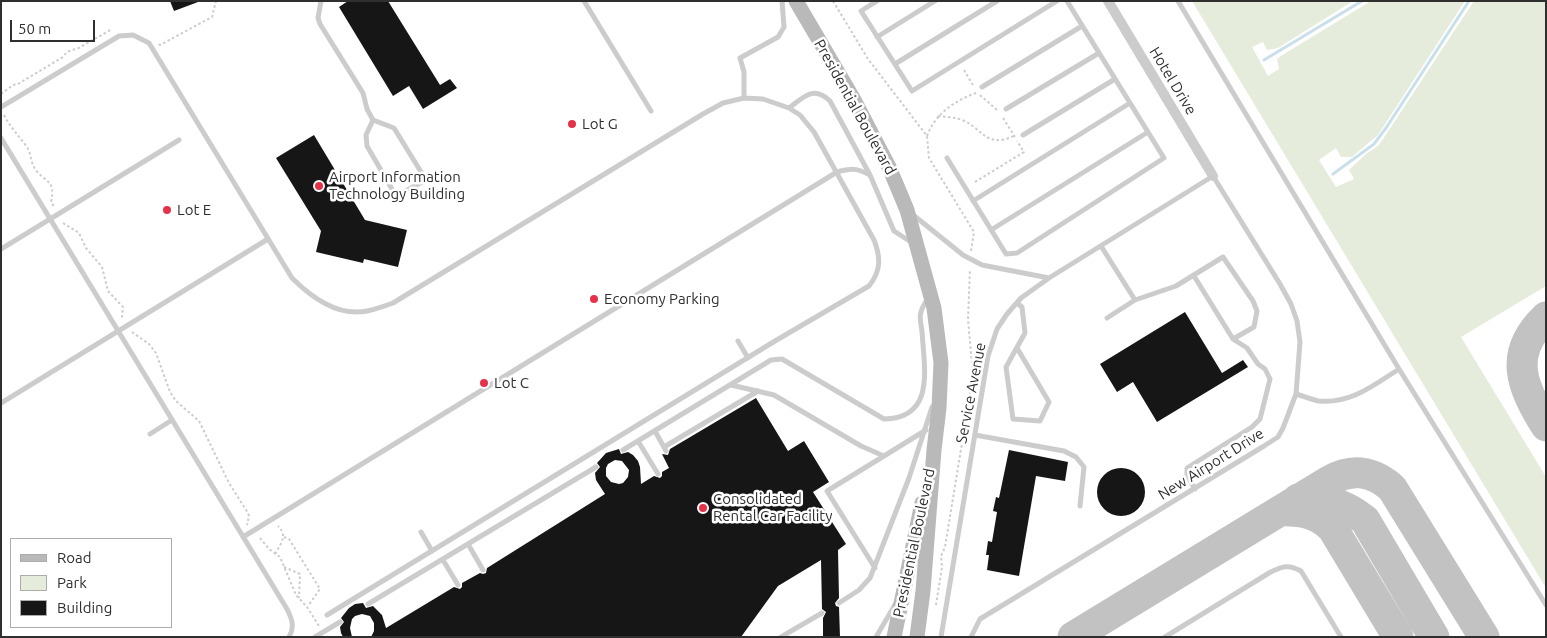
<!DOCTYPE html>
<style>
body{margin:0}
#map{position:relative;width:1547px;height:638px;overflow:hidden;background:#fff;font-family:Ubuntu,sans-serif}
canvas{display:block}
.frame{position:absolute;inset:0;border:2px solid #2f2f2f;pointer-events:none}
.legend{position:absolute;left:10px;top:538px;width:162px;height:90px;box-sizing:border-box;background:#fff;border:1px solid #acacac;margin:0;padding:6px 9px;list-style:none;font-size:15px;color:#2f2f2f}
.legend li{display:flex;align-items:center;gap:10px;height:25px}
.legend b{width:25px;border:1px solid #acacac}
.scale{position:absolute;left:10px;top:20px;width:85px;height:22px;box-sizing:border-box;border:2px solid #2f2f2f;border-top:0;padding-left:6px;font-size:15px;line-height:18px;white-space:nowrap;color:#2f2f2f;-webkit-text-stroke:4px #fff;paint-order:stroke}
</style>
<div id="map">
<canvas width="1547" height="638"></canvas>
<div class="frame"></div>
<ul class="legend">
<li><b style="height:6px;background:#b9b9b9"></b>Road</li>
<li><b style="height:14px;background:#e6ecdc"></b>Park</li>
<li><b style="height:14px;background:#161616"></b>Building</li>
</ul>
<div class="scale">50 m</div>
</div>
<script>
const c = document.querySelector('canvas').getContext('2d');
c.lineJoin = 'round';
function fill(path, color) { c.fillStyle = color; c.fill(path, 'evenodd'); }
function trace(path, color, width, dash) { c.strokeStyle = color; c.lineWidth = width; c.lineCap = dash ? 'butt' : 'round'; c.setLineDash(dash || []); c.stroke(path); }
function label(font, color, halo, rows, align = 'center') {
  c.font = font + ' Ubuntu,sans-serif'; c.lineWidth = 5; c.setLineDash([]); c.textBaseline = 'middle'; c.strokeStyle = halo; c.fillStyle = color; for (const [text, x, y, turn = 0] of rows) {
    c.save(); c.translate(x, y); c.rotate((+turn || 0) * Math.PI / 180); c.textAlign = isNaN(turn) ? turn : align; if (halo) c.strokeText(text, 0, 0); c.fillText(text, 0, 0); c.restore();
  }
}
fill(new Path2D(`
 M1192 1H1353L1278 48 1267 50 1263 42 1252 47 1268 76 1279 69 1277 59 1284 54 1371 1H1465L1378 135 1352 157H1341L1336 148 1319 160 1336 187 1354 179 1349 170 1366 154 1379 145 1474 1H1546V286L1461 337 1546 477V588Z`), '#e6ecdc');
trace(new Path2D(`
 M1264 60 1362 1
 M1333 174 1374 144 1386 128 1469 1`), '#c9e0eb', 3);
trace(new Path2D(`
 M1546 317C1507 354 1522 387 1546 426
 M1298 499C1329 501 1340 501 1365 520L1434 637
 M1289 511C1307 511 1321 516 1333 529L1398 637
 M1073 637 1329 481C1352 468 1371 470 1392 488L1484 637`), '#c2c2c2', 31);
fill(new Path2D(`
 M170 1H198V2L174 11Z
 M348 1H388L440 85 450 79 457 88 423 109 409 86 393 96 339 7Z
 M314 135 365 220 407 230 398 267 364 259 363 263 316 252 321 231 276 158Z
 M1185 312 1222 373 1243 360 1248 367 1157 422 1133 382 1117 392 1100 364Z
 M756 398 788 451 804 441 829 482 813 492 846 544 838 550 839 598 835 603 836 606 839 607 840 637H823V618L826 612 822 609 821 560 778 586 741 637H371L374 631V623L370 616 362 614 355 616 352 619 350 628 352 637H343L341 633 340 627 344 622 341 618 349 608 355 604 363 603 366 608 373 606 382 615 386 628 454 587 460 589 462 587V583L480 573 483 574 486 573 487 568 605 494 596 480 595 473 600 467 597 463 606 453 619 449 621 454 628 452 633 455 638 461 640 467 641 484 654 476 660 478 662 476V472L669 468 662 454 668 455 670 449ZM615 460 622 461 629 470 628 477 623 483 619 484 611 482 606 476V468L608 464Z
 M1009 450 1068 462 1065 481 1036 476 1019 576 987 570 989 555H986L988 541 992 542 997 512 993 511 996 497 999 498Z
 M1097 492a24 24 0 1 1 48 0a24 24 0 1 1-48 0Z`), '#161616');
trace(new Path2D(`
 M833 1 868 59 927 136 929 158 974 232 971 251
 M159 44 160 45 212 17 216 1
 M964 70 974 87
 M1 94 13 85 18 84 63 57C66 52 70 50 77 49L112 29
 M980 95 997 110
 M4 115C10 127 19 136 27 147 31 154 31 163 35 169 45 183 56 179 51 202L55 208
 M938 116C946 117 954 117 962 120 983 128 985 149 1014 136
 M1003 118 1015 137
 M927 136C935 114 954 101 976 93
 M975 182 1024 152 1017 141
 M63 223 79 233 86 248 102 267 108 291 123 307 122 318
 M132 332 149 344 156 353 170 392 176 401 199 421 229 483 248 513 249 516 247 525
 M284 537 289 539 320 589 308 606
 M260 538 269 549 280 557 296 595 307 607 319 626
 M275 554C281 543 288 536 278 526
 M284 567 300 574 299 598
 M936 605 942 567 941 556 945 547 973 376 968 319 970 269`), '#ccc', 2, [2.5, 2.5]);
trace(new Path2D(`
 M321 1 318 18 320 24 363 93 367 109 373 120 394 128 426 180 396 196 367 146 366 135 373 120
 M584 1 651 111
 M877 1 861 11 912 91 1057 1
 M1178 1 1399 369 1546 605
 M877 37 935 1
 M895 64 997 1
 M982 87 1082 26
 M744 98V72L740 58 778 37 784 27 782 1
 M1 107 119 36 133 35 149 43 292 278C311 297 338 317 367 311 376 309 385 306 393 303L703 114 723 103 744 98 763 99 789 108 800 115 814 132 874 240C881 258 881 271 869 286L775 341 327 615
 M789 108C804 97 813 85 830 101L870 175 894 231 911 242
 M1006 109 1099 53
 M1023 135 1115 79
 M1 138 287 609C292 619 295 627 289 637
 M947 158 1006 254 1017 253 1164 158 1067 1
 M973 201 1130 103
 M912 214 963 255 982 265 1049 278
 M991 230 1148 132
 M1101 246 1135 300
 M1 249 179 140
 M1194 276 1233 339
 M1107 318 1135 300 1176 286 1223 257 1253 301 1257 311 1254 327 1233 339 1247 348 1258 364 1265 369 1270 379 1260 419 1252 427 1187 468V475L1195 489
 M738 341 748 358
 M1017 348 1049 402 1040 421 1013 419 1006 367 1025 333 1022 307 1017 303
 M731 385 774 395 861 446 884 456 926 430
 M1296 394C1303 396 1312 400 1319 401 1351 404 1374 385 1399 369
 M1 403 268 239
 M655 431 666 451
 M150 434 172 420
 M975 435 1064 451 1076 457 1084 467 1080 506
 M638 441 658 474
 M664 447 758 391
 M623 450 771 360 782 359 884 419C936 418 924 368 922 331 921 325 919 317 921 312 922 307 926 302 928 298
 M421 532 432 551
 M243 537 837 172C851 168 857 168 870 175
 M468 544 483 570
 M443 560 458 585
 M875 568 827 491 884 456
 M839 603 859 590 870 578 909 478 932 407
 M368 604 596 467
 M315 637 340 622
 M781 637 822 613
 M876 637 896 603
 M941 637 988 356 997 329 1007 314 1021 298 1049 278 1213 176 1280 284 1291 304 1297 321 1300 342 1296 394 1283 428 1278 437 1264 446 980 619 971 637
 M1165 637 1269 573C1282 566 1289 564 1301 571L1341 637`), '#ccc', 5);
trace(new Path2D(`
 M1108 1 1213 176`), '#ccc', 10);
trace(new Path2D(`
 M796 1 853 98 889 167 907 210 934 308 941 363 939 408 934 450 923 591 917 637
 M894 637 922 503`), '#b9b9b9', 15);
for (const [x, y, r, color] of [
 [572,124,5,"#e43249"],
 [319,186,5,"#e43249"],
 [167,210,5,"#e43249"],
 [594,299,5,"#e43249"],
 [484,383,5,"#e43249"],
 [703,508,5,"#e43249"]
]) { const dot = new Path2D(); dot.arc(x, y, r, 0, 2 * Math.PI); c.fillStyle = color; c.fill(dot); trace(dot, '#fff', 2); }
label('15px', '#2f2f2f', '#fff', [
 ["Hotel Drive",1173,81,59],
 ["Presidential Boulevard",855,107,61],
 ["Service Avenue",971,393,-79],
 ["New Airport Drive",1211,464,-32],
 ["Presidential Boulevard",914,543,-78]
]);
label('15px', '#2f2f2f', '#fff', [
 ["Lot G",582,124],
 ["Airport Information",329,177],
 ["Technology Building",329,194],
 ["Lot E",177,210],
 ["Economy Parking",604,299],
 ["Lot C",494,383],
 ["Consolidated",713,499],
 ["Rental Car Facility",713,516]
], 'left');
</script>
